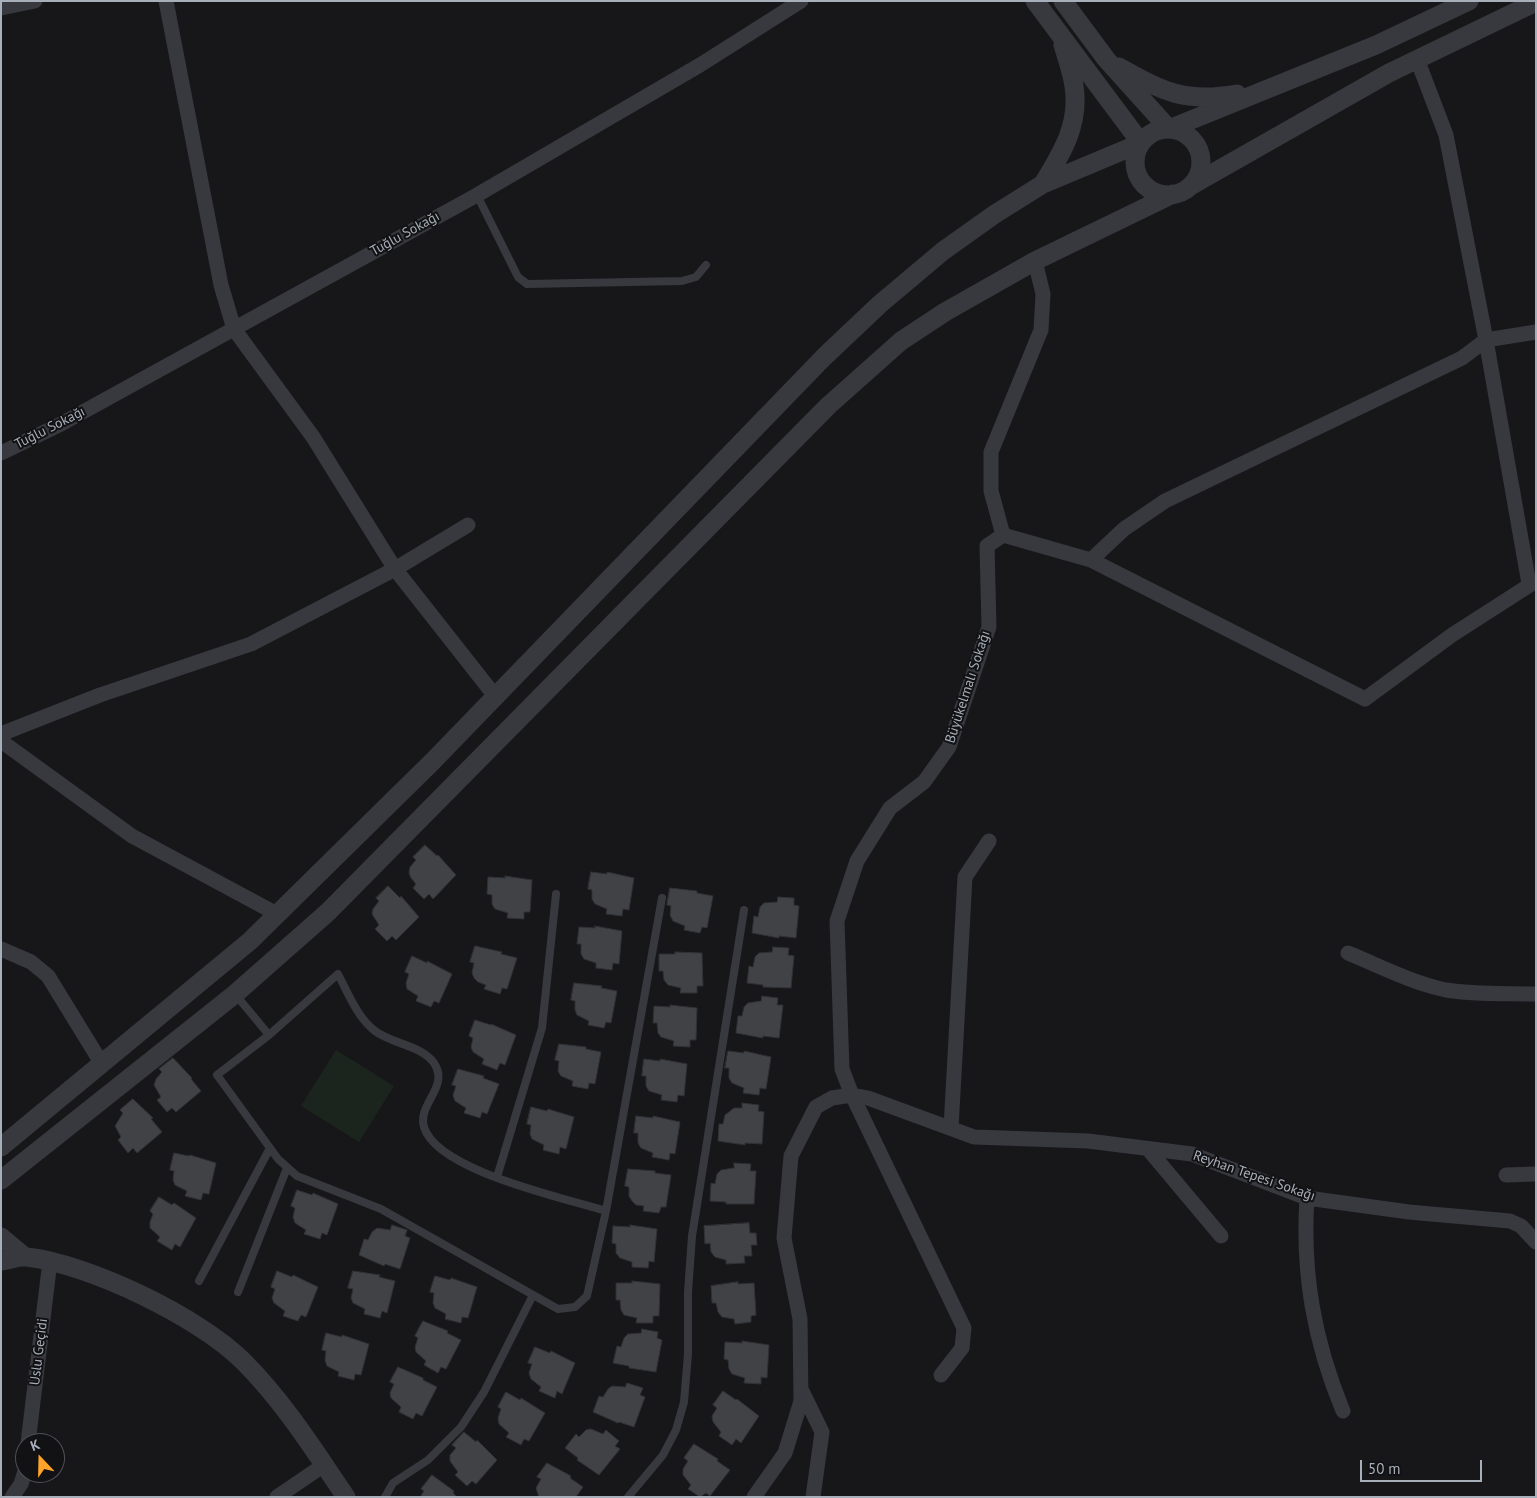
<!DOCTYPE html>
<meta charset="utf-8">
<style>
body{margin:0}
#map{position:relative;width:1537px;height:1498px;overflow:hidden;background:#171719;font-family:"PT Sans",sans-serif}
canvas{display:block}
.frame{position:absolute;inset:0;border:2px solid #a7afba;pointer-events:none}
.north{position:absolute;left:15px;top:1433px;width:50px;height:50px;box-sizing:border-box;background:#121214;border:1px solid #4e5156;border-radius:50%;rotate:339deg;font-size:14px;font-weight:700;line-height:20px;text-align:center;color:#a7afba}
.north::after{content:'';display:block;margin:auto;width:18px;height:22px;background:#ffa429;clip-path:polygon(50% 0,100% 100%,50% 72%,0 100%)}
.scale{position:absolute;left:1360px;top:1460px;width:122px;height:22px;box-sizing:border-box;border:2px solid #a7afba;border-top:0;padding-left:6px;font-size:15px;line-height:18px;white-space:nowrap;color:#a7afba;-webkit-text-stroke:4px #121214;paint-order:stroke}
</style>
<div id="map">
<canvas width="1537" height="1498"></canvas>
<div class="frame"></div>
<div class="north">K</div>
<div class="scale">50 m</div>
</div>
<script>
const c = document.querySelector('canvas').getContext('2d');
c.lineJoin = 'round';
function fill(path, color) { c.fillStyle = color; c.fill(path, 'evenodd'); }
function trace(path, color, width, dash) { c.strokeStyle = color; c.lineWidth = width; c.lineCap = dash ? 'butt' : 'round'; c.setLineDash(dash || []); c.stroke(path); }
function label(font, color, halo, rows, align = 'center') {
  c.font = font + ' "PT Sans",sans-serif'; c.lineWidth = 4; c.setLineDash([]); c.textBaseline = 'middle'; c.strokeStyle = halo; c.fillStyle = color; for (const [text, x, y, turn = 0] of rows) {
    c.save(); c.translate(x, y); c.rotate((+turn || 0) * Math.PI / 180); c.textAlign = isNaN(turn) ? turn : align; if (halo) c.strokeText(text, 0, 0); c.fillText(text, 0, 0); c.restore();
  }
}
fill(new Path2D(`
 M336 1050 394 1086 359 1142 301 1106Z`), '#1c251d');
const building = new Path2D(`
 M425 845 437 856 438 855 456 875 433 899 429 894 424 899 413 888 416 884 411 878 409 873 410 867 416 860 413 857Z
 M591 872 607 874V872L634 878 629 910 623 909 622 916 606 914 607 909 595 904 592 899V890L588 889Z
 M505 876 532 880 530 912H524V919L507 918 508 913 495 909 492 904V895L487 894 488 877 505 878Z
 M388 886 400 898 401 896 419 917 396 940 392 936 387 941 375 929 379 925 372 914 373 909 379 901 376 898Z
 M670 888 697 891V893L713 896 707 928 702 927 700 933 684 930 685 926 673 921 670 915 671 906 667 905Z
 M778 897 794 898V905L799 906 796 938 779 936V938L752 933 754 916 758 917 760 907 764 903 777 902Z
 M595 926 622 931 619 964 613 963 612 970 596 968V963L584 959 581 954V944H577L579 927 595 928Z
 M475 946 502 952 501 954 517 958 507 989 502 988 500 994 484 989 486 985 478 982 474 978 472 973 474 963 470 962Z
 M773 947 789 948 788 955 794 956 791 988 763 987V985L747 983 749 966 753 967 755 957 759 953 772 952Z
 M675 952 702 953 703 986H697V993H680L681 988 668 985 664 980 663 971H659V954H675Z
 M412 956 427 963V961L452 974 439 1003 434 1001 431 1007 416 1001 418 996 407 989 406 983 409 974 405 972Z
 M574 983 602 986 601 988 617 991 611 1023 606 1022 604 1028 588 1025 589 1021 577 1015 575 1010V1001L571 1000Z
 M762 996 778 998 777 1005H783L779 1038 763 1036V1038L736 1033 738 1016H742L744 1007 748 1003 761 1001Z
 M670 1005 697 1008 696 1040H690V1047L673 1046 674 1041 661 1037 658 1033 657 1023H653L654 1006 670 1007Z
 M475 1020 491 1025V1024L516 1035 505 1065 500 1063 497 1070 482 1064 484 1059 473 1052 471 1047 473 1038 469 1036Z
 M559 1044 586 1047V1049L601 1052 595 1084 589 1083 588 1089 572 1086 573 1081 561 1076 558 1071 559 1061 555 1060Z
 M728 1051 744 1053V1051L771 1057 766 1089 760 1088 759 1095 743 1093 744 1088 732 1083 729 1078V1068H725Z
 M173 1058 192 1078 191 1079 201 1091 176 1112 172 1108 167 1112 157 1100 161 1097 154 1085 156 1079 162 1072 159 1069Z
 M644 1059 660 1061V1059L687 1064 684 1096 678 1095 677 1102 661 1100 662 1095 649 1091 646 1086V1076H642Z
 M458 1069 484 1076 483 1078 499 1084 487 1114 482 1112 480 1118 464 1113 466 1108 455 1101 453 1095 456 1086 452 1085Z
 M133 1099 153 1118 151 1119 162 1132 137 1153 133 1148 128 1153 118 1140 121 1137 115 1126 123 1113 120 1110Z
 M742 1103 759 1105 758 1111 764 1112 762 1144 745 1143V1145L718 1141 719 1124H723L725 1115 734 1108H742Z
 M531 1107 547 1111 548 1109 574 1117 566 1149 560 1147 559 1154 543 1150 544 1145 532 1139 530 1134 531 1125 527 1124Z
 M636 1116 653 1118V1116L680 1122 675 1154 670 1153 669 1160 652 1157 653 1153 641 1148 638 1143V1133H634Z
 M174 1153 189 1156 190 1155 216 1163 209 1194 203 1193 201 1200 185 1196 187 1191 175 1185 173 1180 174 1171 170 1170Z
 M734 1163 751 1164 750 1171H756L754 1204H726V1202L710 1201 711 1183 715 1184 717 1174 721 1170 734 1168Z
 M628 1169 655 1171V1173L671 1175 666 1207H661L659 1213 643 1211 644 1206 636 1205 632 1201 629 1196V1187L625 1186Z
 M297 1190 312 1195 313 1193 338 1204 327 1235 322 1233 320 1239 304 1234 306 1230 295 1223 293 1217 295 1208 291 1206Z
 M159 1197 172 1205 174 1203 196 1218 180 1247 175 1244 172 1250 157 1241 160 1237 150 1228V1222L153 1214 150 1211Z
 M749 1223 750 1233H756L757 1245H751L752 1256H744L745 1263 726 1264V1260L715 1257 711 1252 710 1243 705 1244 704 1226Z
 M392 1225 407 1230 405 1236 410 1238 400 1269 385 1264 384 1266 359 1255 364 1239 368 1240 372 1232 377 1228 390 1230Z
 M630 1225 657 1229 654 1262 649 1261 648 1268 632 1267V1262L620 1258 616 1253V1244L612 1243 613 1226 630 1227Z
 M277 1271 292 1277 293 1275 318 1287 306 1317 301 1315 298 1321 283 1316 285 1311 274 1303 272 1298 275 1289 271 1287Z
 M353 1271 380 1275 379 1277 395 1281 387 1313 382 1311 380 1318 364 1314 365 1309 353 1303 351 1298 353 1289 348 1288Z
 M435 1276 450 1280 451 1278 477 1287 468 1318 462 1317 461 1323 445 1319 446 1314 435 1308 433 1303 434 1293 430 1292Z
 M632 1281 660 1284 659 1316H653V1323H636L637 1318 624 1315 621 1310 620 1300H616V1283H632Z
 M738 1282V1284L754 1283 756 1315 751 1316V1322L735 1324 734 1319 722 1317 718 1312 716 1303H712L711 1286Z
 M423 1321 448 1331 447 1333 461 1340 446 1369 441 1367 438 1373 424 1365 426 1361 416 1352 415 1347 418 1338 415 1336Z
 M642 1329 658 1332 657 1338 662 1340 656 1372 629 1368V1366L613 1363 617 1346 621 1347 624 1338 628 1334 641 1333Z
 M326 1333 342 1337V1335L369 1344 361 1375 355 1374 354 1380 338 1376 339 1372 327 1366 325 1360 326 1351 322 1350Z
 M742 1341 769 1345 767 1378 761 1377V1384L744 1383 745 1378 732 1374 729 1369 728 1360 724 1359 725 1342 742 1343Z
 M535 1347 550 1353 551 1351 575 1363 562 1394 557 1391 555 1398 539 1391 541 1387 531 1379 529 1373 532 1364 528 1363Z
 M398 1367 423 1378V1380L437 1387 422 1416 416 1413 413 1419 399 1412 401 1407 391 1398 390 1393 394 1384 390 1382Z
 M627 1383 643 1388 640 1395 645 1397 634 1427 619 1422 618 1423 593 1412 599 1396 603 1397 608 1389 612 1386 625 1387Z
 M723 1391 736 1400 737 1399 759 1416 741 1443 736 1439 732 1445 719 1436 721 1432 713 1422 712 1416 717 1408 713 1405Z
 M506 1392 520 1400 521 1398 545 1413 529 1441 524 1439 521 1445 506 1437 509 1433 499 1424 498 1418 501 1409 498 1407Z
 M591 1429 603 1434 606 1430 619 1441 615 1446 620 1449 599 1475 577 1460 578 1458 565 1448 576 1434 579 1437 586 1430Z
 M464 1432 476 1442 477 1440 497 1460 476 1484 472 1481 467 1486 455 1475 458 1472 450 1461V1455L456 1448 452 1445Z
 M694 1444 718 1459 717 1461 730 1470 710 1496 706 1493 700 1497 688 1489 691 1485 683 1475V1469L688 1461 684 1458Z
 M547 1463 571 1476 570 1478 583 1487 576 1497H539L536 1488 541 1479 537 1477Z
 M432 1475 454 1491 453 1493 457 1497H420L424 1491 421 1489Z`);
fill(building, '#404246');
trace(building, '#303135', 1);
trace(new Path2D(`
 M477 195 518 277 527 284 682 281 696 277 706 265
 M235 994 269 1035
 M497 1177 542 1028 556 894
 M606 1211C565 1198 437 1171 424 1127 417 1104 450 1087 434 1063 421 1045 392 1044 375 1031 357 1017 348 993 338 974L269 1035 217 1075 278 1159 297 1176 381 1209 558 1309 575 1307 587 1296 606 1211 662 898
 M199 1281 270 1148
 M238 1292 287 1168
 M385 1497 393 1483 428 1460 461 1427 484 1392 533 1295
 M628 1497 663 1455 676 1430 684 1402 688 1354V1292L692 1236 744 910`), '#37393e', 8);
trace(new Path2D(`
 M166 1 221 285 234 329 313 437 395 569 495 696
 M1 8 35 1
 M1417 59 1446 135 1486 340 1536 332
 M1486 340 1529 584
 M1 453 61 424 477 195 700 65 801 1
 M1003 535 1091 560 1365 699 1452 635 1536 581
 M1091 560 1124 529 1165 501 1462 358 1486 340
 M1 734 100 695 251 644 395 569 468 525
 M1 741 132 836 277 914
 M1 949 31 962 48 976 102 1064
 M1348 953C1380 966 1412 983 1446 990 1476 995 1506 993 1536 994
 M951 1128 965 877 989 841
 M1148 1149 1221 1236
 M1506 1175 1536 1174
 M1307 1198C1302 1273 1314 1341 1343 1411
 M941 1375 962 1348 964 1328 852 1095 842 1069 837 921 857 861 890 808 924 782 949 747 989 627 987 546 1003 535 991 491V452L1041 330 1043 294 1035 261
 M801 1389 822 1432 813 1497
 M28 1443 50 1261
 M12 1497 21 1484 25 1471
 M277 1497 324 1465
 M754 1497 785 1453 801 1401 800 1319 784 1238 791 1156 816 1107 832 1098 852 1095 868 1098 974 1137 1088 1141 1192 1154 1307 1198 1409 1212 1510 1221 1521 1226 1536 1242`), '#37393e', 15);
trace(new Path2D(`
 M1063 1 1106 59 1169 129 1376 45 1469 1
 M1119 67C1164 92 1184 103 1237 94
 M1135 162a33 33 0 1 1 66 0a33 33 0 1 1-66 0Z
 M1043 184C1062 153 1080 124 1074 86 1072 72 1067 58 1063 45
 M1192 185 1389 73 1536 2
 M1 1147 250 941 433 761 824 357 880 304 943 251 995 214 1043 184 1141 143 1035 1
 M1 1180 235 994 328 912 828 406 901 341 945 312 1035 261 1173 194
 M1 1237 25 1257
 M1 1261C10 1260 19 1256 27 1257 89 1264 199 1317 243 1361 284 1402 314 1450 346 1497`), '#37393e', 19);
label('14px', '#a7afba', '#121214', [
 ["Tuğlu Sokağı",405,234,-29],
 ["Tuğlu Sokağı",50,428,-27],
 ["Büyükelmalı Sokağı",968,687,-72],
 ["Reyhan Tepesi Sokağı",1254,1176,19],
 ["Uslu Geçidi",39,1352,-83]
]);
</script>
